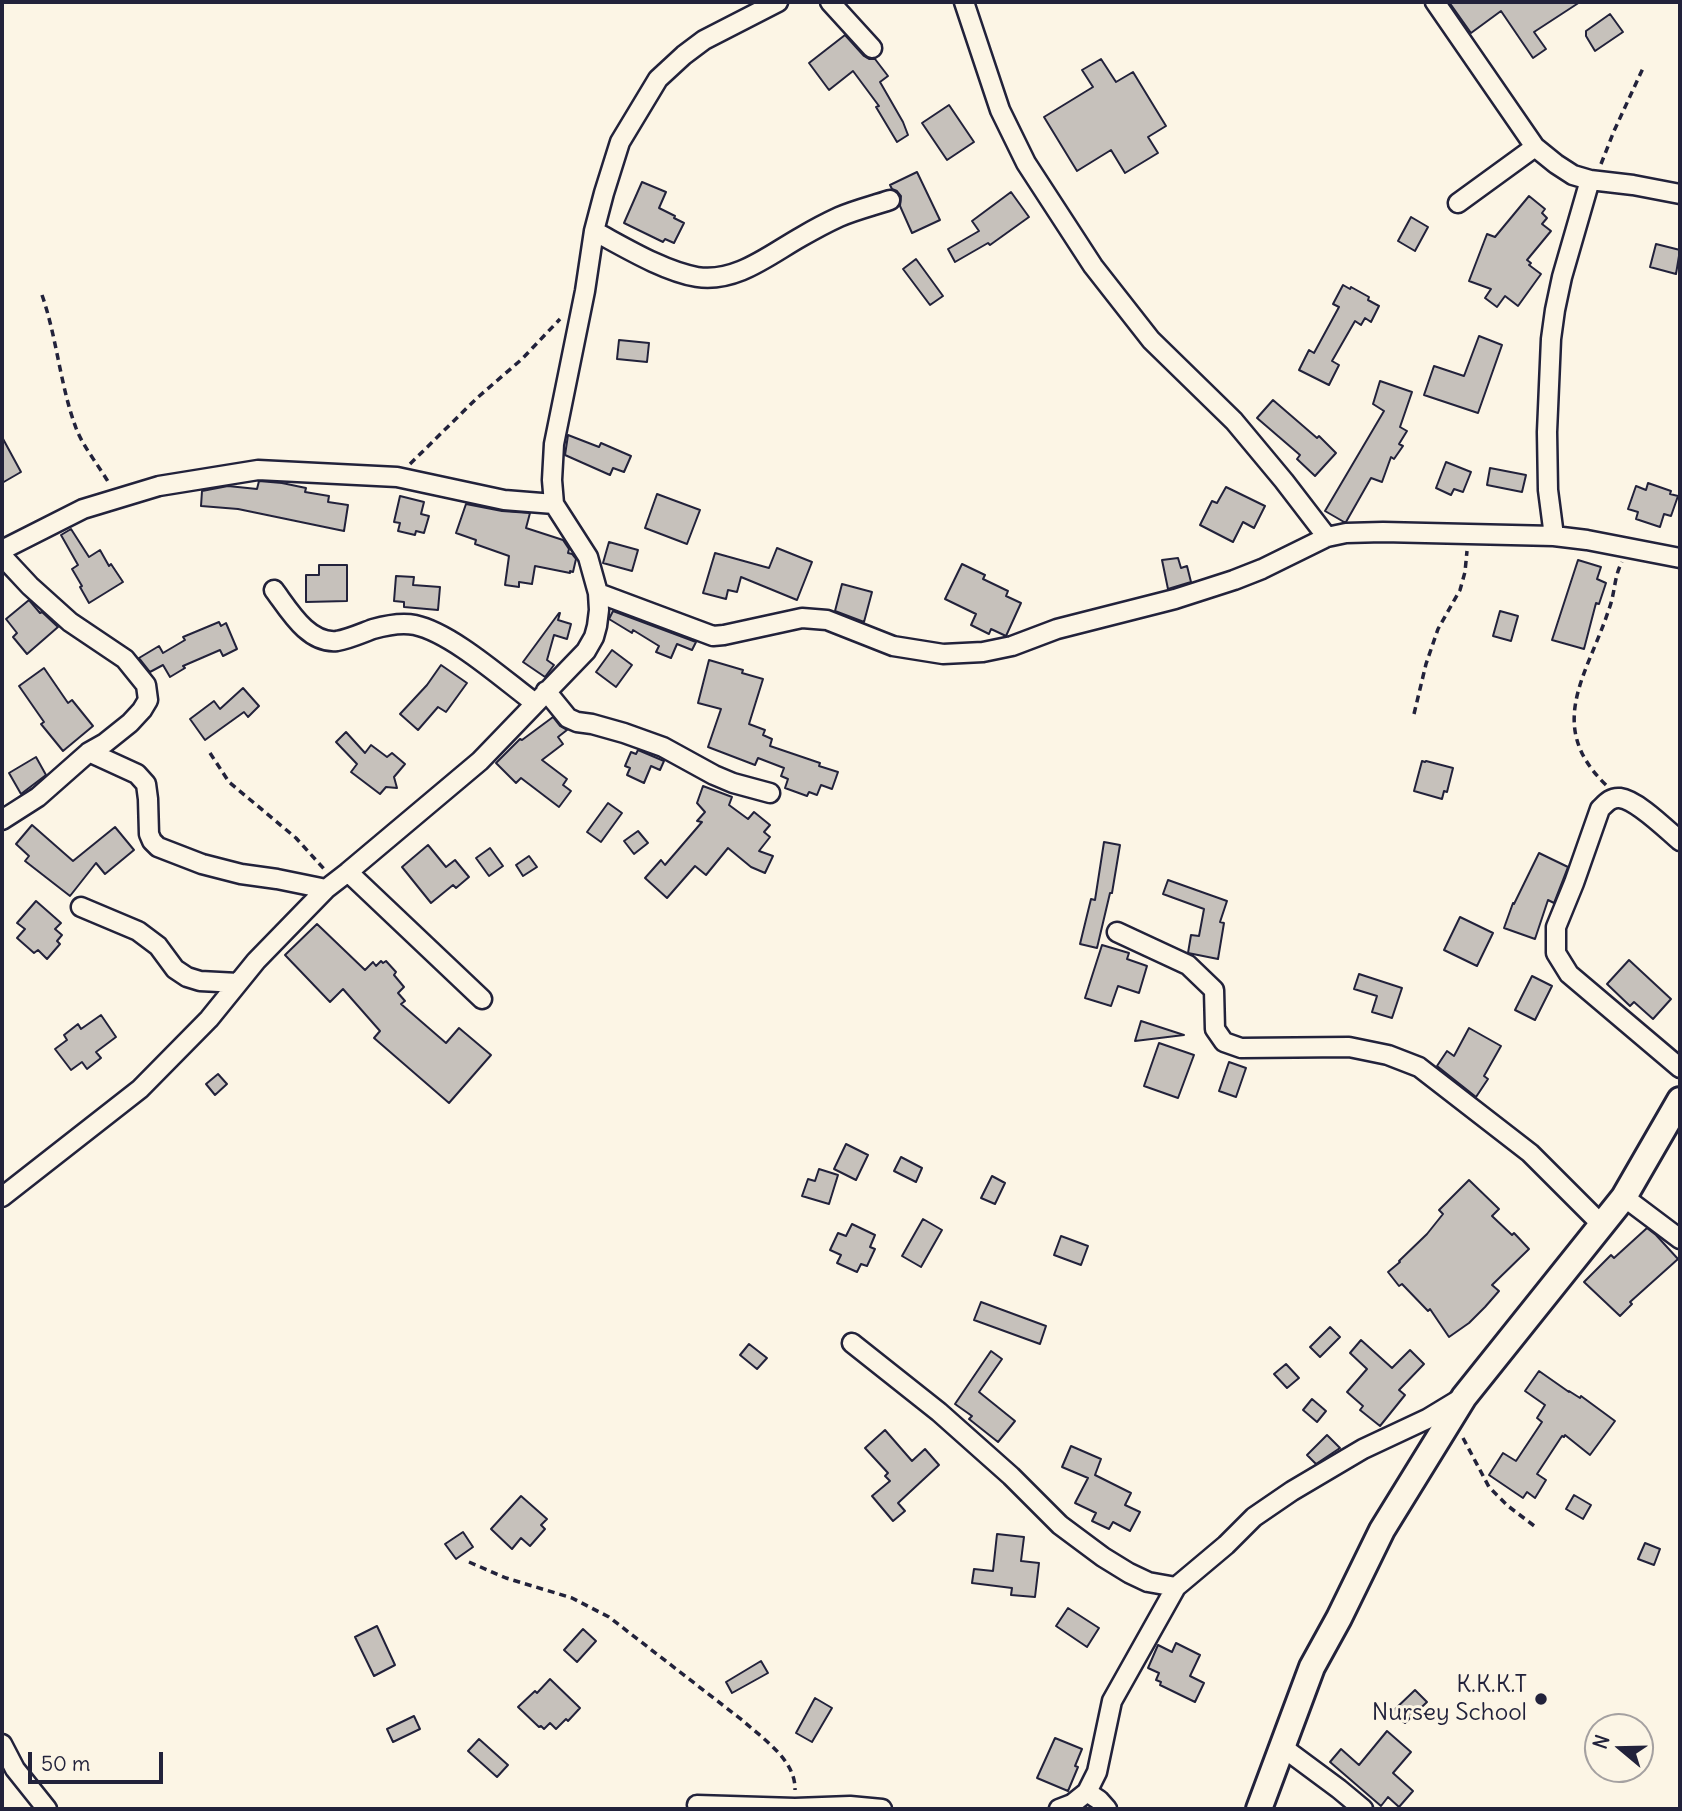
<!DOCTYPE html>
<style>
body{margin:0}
#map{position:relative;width:1682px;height:1811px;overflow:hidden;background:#fcf5e5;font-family:Delius,sans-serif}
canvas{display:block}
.frame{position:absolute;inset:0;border:4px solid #22223b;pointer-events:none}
.north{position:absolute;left:1584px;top:1713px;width:70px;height:70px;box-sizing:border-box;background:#fcf5e5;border:2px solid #a5a1a1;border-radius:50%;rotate:289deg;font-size:19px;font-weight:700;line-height:28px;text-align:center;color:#22223b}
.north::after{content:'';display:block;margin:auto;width:24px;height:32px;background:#22223b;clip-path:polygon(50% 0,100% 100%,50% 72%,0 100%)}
.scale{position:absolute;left:28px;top:1752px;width:135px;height:32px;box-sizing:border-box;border:4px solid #22223b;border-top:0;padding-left:9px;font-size:21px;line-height:24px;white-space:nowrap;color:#22223b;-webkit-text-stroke:5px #fcf5e5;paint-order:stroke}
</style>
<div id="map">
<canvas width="1682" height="1811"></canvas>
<div class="frame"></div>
<div class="north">N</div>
<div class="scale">50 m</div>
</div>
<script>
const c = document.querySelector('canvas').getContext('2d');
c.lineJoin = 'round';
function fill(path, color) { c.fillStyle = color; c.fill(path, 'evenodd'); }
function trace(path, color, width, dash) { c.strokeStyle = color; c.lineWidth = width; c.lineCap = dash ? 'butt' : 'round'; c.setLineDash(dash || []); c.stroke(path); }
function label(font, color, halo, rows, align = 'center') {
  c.font = font + ' Delius,sans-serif'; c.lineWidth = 6; c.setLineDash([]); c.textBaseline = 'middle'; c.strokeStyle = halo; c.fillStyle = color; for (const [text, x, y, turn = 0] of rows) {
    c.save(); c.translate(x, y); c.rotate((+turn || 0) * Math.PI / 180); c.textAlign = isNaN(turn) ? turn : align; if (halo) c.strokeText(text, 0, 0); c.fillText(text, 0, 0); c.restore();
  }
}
const building = new Path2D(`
 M1449 2H1580L1534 32 1546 49 1533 58 1501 11 1471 33Z
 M1610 14 1623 32 1595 51 1586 36V31Z
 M845 35 864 56 869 59H875L888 76 880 82 903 122 908 135 897 142 876 107 879 106 853 71 829 90 809 63Z
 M1101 59 1116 82 1133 72 1166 126 1148 137 1158 153 1125 173 1111 150 1077 171 1044 117 1093 87 1082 70Z
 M949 105 974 142 947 160 922 123Z
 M917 172 940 220 912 233 900 206 901 196 897 191 892 189 890 185Z
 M642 182 666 192 659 208 675 216 674 218 684 223 674 243 665 239 663 242 624 223Z
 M1011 192 1029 217 990 245 988 243 955 262 948 249 979 231 972 221Z
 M1529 196 1545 209 1542 213 1547 218 1542 224 1551 231 1527 260 1531 263 1529 265 1541 274 1518 306 1505 296 1497 307 1485 298 1491 289 1469 281 1487 234 1495 237Z
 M1411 217 1428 227 1415 251 1398 241Z
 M1656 244 1680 250 1676 274 1650 267Z
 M916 259 943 296 930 305 903 269Z
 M1343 285 1350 289 1351 287 1369 297 1368 300 1379 306 1371 322 1365 318 1361 325 1355 321 1332 361 1339 365 1329 385 1299 370 1309 350 1314 353 1339 307 1333 304Z
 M1479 336 1502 345 1478 413 1424 395 1434 366 1464 376Z
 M619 340 649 343 647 362 617 359Z
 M1380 381 1412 392 1400 427 1407 431 1399 444 1403 446 1394 459 1391 457 1382 482 1371 478 1346 522H1344L1325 511 1384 411 1373 404Z
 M1273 400 1317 438 1319 436 1336 453 1315 476 1297 459 1300 455 1257 418Z
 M568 435 599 447 601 443 631 456 624 472 613 468 610 475 565 455Z
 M2 437 21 472 2 483Z
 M1446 462 1471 472 1463 492 1454 489 1451 495 1436 488Z
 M1490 468 1526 475 1522 492 1487 485Z
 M259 481 282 483 306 488 305 492 329 496 328 502 348 505 344 531 238 509 201 506 202 491 228 486 257 489Z
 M1648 483 1671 491 1670 494 1678 496 1671 516 1664 514 1660 527 1636 519 1638 512 1628 509 1636 486 1646 490Z
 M1226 487 1265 506 1254 528 1243 522 1233 542 1200 525 1212 501 1217 503Z
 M657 494 700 510 687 544 645 528Z
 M400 496 424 502 421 514 429 516 424 533 416 531 415 535 398 531 400 523 394 522Z
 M466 504 502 511 530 513 526 528 563 540 569 549 568 553 572 554 576 559 573 572 570 571V573L535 566 532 584 519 582V587L505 585 509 556 475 544 476 540 456 533Z
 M71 529 89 557 100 550 109 566 111 564 123 582 89 603 80 587 82 586 72 569 78 565 61 535Z
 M609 542 638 550 632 571 603 563Z
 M777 548 812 562 797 600 741 577 737 592 728 590 726 599 703 593 715 553 769 568Z
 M1178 558 1181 568 1187 566 1191 582 1168 589 1162 560Z
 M1578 560 1601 567 1597 579 1606 583 1599 604 1596 603 1584 649 1552 640Z
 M962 564 985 575 983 579 1008 591 1006 596 1021 603 1006 636 991 629 989 634 971 625 976 614 945 599Z
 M319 565H347V601L306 602V575H319Z
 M396 576 414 577 413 585 440 587 438 610 404 607V602L394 601Z
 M842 584 872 592 864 622 835 611Z
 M29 600 40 613 42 612 58 627 27 654 13 637 17 633 6 619Z
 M613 611 696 642 692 650 677 644 671 658 656 652 659 646 633 630 632 633 609 619Z
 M1500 611 1518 616 1511 641 1493 636Z
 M559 613H560L558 620 571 624 567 639 554 635 547 660 554 665 545 677 523 662Z
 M219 622 221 626 226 623 237 649 223 656 220 650 183 666 185 668 170 677 163 665 150 672 139 658 159 646 163 653 185 640 183 637Z
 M612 650 632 665 616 687 596 672Z
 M709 660 743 670 742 673 763 679 749 724 765 730 763 735 772 739 770 746 820 763 819 766 838 772 832 789 821 785 817 795 809 792 807 796 785 788 788 779 781 776 784 768 758 758 755 765 708 747 721 709 698 703Z
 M441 665 467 683 446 712 438 707 418 730 400 714 427 685Z
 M44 668 68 703 72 700 93 726 63 751 41 724 44 722 19 686Z
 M243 688 259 706 248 717 244 712 205 740 190 719 214 701 220 709Z
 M553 717 560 726 567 730 558 737 563 744 542 760 567 779 563 785 571 791 559 807 521 778 516 783 496 763 520 739 522 740Z
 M346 732 365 753 371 745 387 757 392 753 405 764 394 777 397 788 386 787 380 794 351 772 357 764 336 742Z
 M638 750 664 761 660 770 651 766 644 783 627 775 630 768 625 766 631 752 636 754Z
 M36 757 46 775 21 794 9 773Z
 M1422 761 1425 762 1426 761 1453 768 1447 792 1444 791 1442 799 1414 791Z
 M703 786 732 797 729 805 748 819 754 812 770 825 764 832 770 837 759 851 773 856 765 873 751 867 728 848 706 875 695 866 667 898 645 878 661 860 665 865 702 822 697 821 705 812 697 803Z
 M608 803 622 813 601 842 587 832Z
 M32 825 73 861 115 827 134 850 105 874 96 863 70 896 25 861 29 856 16 844Z
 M638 831 648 843 634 854 624 841Z
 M1104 842 1120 845 1112 893H1110L1097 948 1080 944 1091 899 1095 900Z
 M428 845 446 867 455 860 469 877 456 888 453 885 431 903 402 867Z
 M490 848 503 866 489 876 476 858Z
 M1539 853 1568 867 1554 903 1548 900 1535 939 1504 928 1513 903 1514 904Z
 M529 856 537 867 523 876 516 865Z
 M1168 880 1227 901 1220 922 1224 923 1218 959 1188 953 1191 935 1199 936 1204 909 1163 894Z
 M36 901 61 923 55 929 62 935 57 941 60 944 47 959 38 950 34 953 17 938 25 929 17 923Z
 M1460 917 1493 933 1477 966 1444 950Z
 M317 924 365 970 373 962 376 966 381 961 383 963 386 961 396 972 394 975 404 987 398 993 405 1001 401 1004 446 1043 459 1028 491 1055 449 1103 374 1038 380 1031 343 989 330 1002 285 955Z
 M1102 945 1129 953 1127 959 1147 966 1139 993 1118 986 1111 1006 1085 998Z
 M1629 960 1671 999 1653 1019 1634 1002 1630 1006 1607 984Z
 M1359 974 1402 988 1392 1018 1372 1012 1377 996 1354 989Z
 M1532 976 1552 986 1535 1020 1515 1010Z
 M101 1015 116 1037 96 1052 101 1058 87 1069 82 1062 71 1070 55 1049 67 1040 64 1035 78 1024 81 1029Z
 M1141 1021 1184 1035 1135 1041Z
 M1469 1028 1501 1046 1484 1076 1488 1079 1476 1097 1437 1066 1447 1051 1454 1056Z
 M1159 1043 1194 1055 1178 1098 1144 1086Z
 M1229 1062 1246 1068 1236 1097 1219 1091Z
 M218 1074 227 1084 215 1095 206 1084Z
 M846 1144 868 1155 856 1180 834 1169Z
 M901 1157 922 1168 916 1182 894 1171Z
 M819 1169 838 1175 829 1204 802 1196 808 1179 815 1181Z
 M992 1176 1005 1183 995 1204 981 1198Z
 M1469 1180 1499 1209 1492 1216 1512 1235 1514 1233 1529 1249 1492 1285 1499 1291 1485 1307 1469 1323 1449 1337 1430 1309 1428 1311 1402 1284 1399 1286 1388 1272 1400 1262 1399 1261 1427 1234 1443 1214 1439 1210Z
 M923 1219 942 1230 921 1267 902 1256Z
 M852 1224 875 1235 870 1247 875 1249 867 1266 861 1264 857 1272 837 1263 841 1255 830 1250 838 1233 846 1236Z
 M1647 1228 1656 1235 1678 1259 1630 1302 1632 1304 1620 1316 1584 1282 1611 1255 1614 1258Z
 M1061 1236 1088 1246 1081 1265 1054 1255Z
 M981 1302 1046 1326 1040 1344 974 1320Z
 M1330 1327 1340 1337 1320 1357 1310 1347Z
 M1361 1340 1392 1368 1410 1350 1424 1364 1399 1390 1405 1395 1380 1426 1360 1410 1363 1406 1347 1392 1367 1369 1350 1353Z
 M749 1344 767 1358 757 1369 740 1355Z
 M991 1351 1002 1359 979 1392 1015 1421 998 1442 969 1419 972 1416 955 1404Z
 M1286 1364 1299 1378 1287 1388 1274 1374Z
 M1539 1371 1569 1392V1391L1580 1398 1581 1396 1615 1421 1590 1455 1565 1435 1564 1437 1562 1436 1537 1474 1546 1480 1535 1498 1527 1492 1523 1498 1489 1475 1503 1453 1516 1461 1542 1422 1537 1418 1545 1405 1525 1391Z
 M1312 1399 1326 1411 1317 1422 1303 1410Z
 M885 1430 912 1461 925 1449 939 1465 898 1503 905 1511 893 1521 872 1496 890 1481 885 1476 888 1473 865 1448Z
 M1327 1435 1340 1448 1316 1464 1307 1455Z
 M1071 1446 1101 1459 1095 1475 1131 1493 1125 1505 1140 1512 1130 1531 1113 1522 1109 1529 1092 1521 1096 1513 1075 1503 1088 1478 1062 1467Z
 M1574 1495 1591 1505 1583 1519 1566 1509Z
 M521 1496 547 1519 541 1525 545 1529 530 1546 521 1538 512 1549 491 1529Z
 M463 1532 473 1547 456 1559 445 1544Z
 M997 1534 1024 1537 1021 1561 1039 1563 1035 1597 1011 1595 1012 1588 972 1583 974 1569 993 1571Z
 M1645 1543 1660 1549 1654 1565 1638 1559Z
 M1068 1608 1099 1628 1087 1647 1056 1626Z
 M377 1626 395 1665 374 1676 355 1637Z
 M583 1629 596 1641 577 1662 564 1650Z
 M1176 1643 1200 1655 1190 1676 1204 1683 1195 1702 1160 1685 1161 1682 1156 1680 1159 1673 1148 1668 1158 1645 1172 1652Z
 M761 1661 768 1673 732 1693 726 1682Z
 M550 1679 580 1708 568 1721 566 1719 556 1729 550 1723 544 1729 541 1726 539 1727 518 1707 535 1691 537 1693Z
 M1415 1690 1427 1702 1405 1723 1391 1713Z
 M815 1698 832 1708 812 1742 796 1733Z
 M414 1716 420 1729 393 1742 387 1729Z
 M1387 1731 1411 1752 1393 1773 1413 1791 1399 1807 1388 1797 1381 1806 1330 1762 1341 1749 1359 1765Z
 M1055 1738 1082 1749 1075 1766 1078 1767 1068 1791 1037 1778Z
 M479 1739 508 1765 497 1777 468 1751Z`);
fill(building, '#c6c1bb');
trace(building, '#22223b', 2);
const street = new Path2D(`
 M830 2 872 48
 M964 2 1000 110 1026 163 1093 266 1151 340 1234 421 1284 481 1327 537
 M1435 2 1535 147 1556 164 1573 175 1590 180 1633 185 1680 194
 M1458 203 1535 147
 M594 231C624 247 663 271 697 277 736 283 769 255 801 237 813 230 826 223 839 217 855 210 872 206 890 200
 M1554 536 1548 490 1547 432 1551 339 1555 310 1562 277 1590 180
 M2 550 83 509 159 486 258 470 397 477 504 500 554 504
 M2 556 30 586 70 622 125 659 146 685 148 700 142 710 130 723 105 743 89 752 38 797 2 820
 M274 590C289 610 308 644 337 641 349 639 362 633 373 629 387 625 401 622 415 625 452 633 504 680 535 703
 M598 593 713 636 724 635 802 618 827 620 893 646 943 654 983 652 1012 646 1057 629 1175 599 1234 580 1262 569 1327 537 1346 533 1383 532 1554 536 1587 540 1680 558
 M546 691 568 718 577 722 592 724 624 733 663 747 714 775 733 783 770 793
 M89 752 137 774 146 784 148 799 149 834 152 841 158 847 202 864 241 874 277 879 326 889
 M1680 841C1666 829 1637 800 1620 798 1611 797 1606 803 1600 809L1574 883 1556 927V953L1569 974 1680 1068
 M348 872 482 999
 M81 907 138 931 158 946 175 969 187 977 200 981 238 983
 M1117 932 1188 965 1214 990 1215 1029 1224 1042 1241 1048 1349 1047 1388 1055 1419 1067 1530 1153 1601 1224
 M2 1197 140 1089 209 1019 256 961 326 889 348 872 480 761 586 651 594 637 597 626 599 610 598 593 588 557 554 504 552 480 554 444 585 291 594 231 604 193 620 142 658 79 684 55 704 40 778 2
 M1624 1197 1680 1239
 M852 1343 939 1412 1011 1476 1060 1525 1103 1557 1129 1573 1148 1582 1176 1587
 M2 1744 15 1769 47 1809
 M1281 1746 1339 1789 1363 1809
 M1087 1792 1099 1800 1107 1809
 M697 1805 795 1808 850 1806 882 1809
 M1059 1809 1072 1804 1087 1792 1097 1772 1112 1701 1176 1587 1226 1545 1254 1517 1292 1491 1363 1449 1427 1419 1460 1399`);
const secondary = new Path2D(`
 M1259 1809 1312 1667 1339 1618 1382 1530 1464 1397 1624 1197 1680 1100`);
trace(street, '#22223b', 23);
trace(secondary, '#22223b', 30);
trace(new Path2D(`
 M1601 164 1614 131 1644 66
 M42 295C57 338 60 385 76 428 83 447 100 467 110 485
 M410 464 477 398 522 359 560 319
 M1414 714 1426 664 1438 629 1460 590 1465 572 1467 551
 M210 753 229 782 296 838 325 870
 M1606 785C1544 725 1588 674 1609 609 1615 594 1614 576 1622 562
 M1463 1438 1489 1487 1508 1506 1537 1528
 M469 1562 506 1578 572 1598 609 1617 742 1720C762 1738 796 1760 795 1790`), '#22223b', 3.5, [7, 5]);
trace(street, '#fcf5e5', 18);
trace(secondary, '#fcf5e5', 24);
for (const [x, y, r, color] of [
 [1541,1699,7,"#22223b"]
]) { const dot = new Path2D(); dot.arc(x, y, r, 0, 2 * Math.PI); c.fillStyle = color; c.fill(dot); trace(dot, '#fcf5e5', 2.5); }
label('24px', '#22223b', '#fcf5e5', [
 ["K.K.K.T",1527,1685],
 ["Nursey School",1527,1713]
], 'right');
</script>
